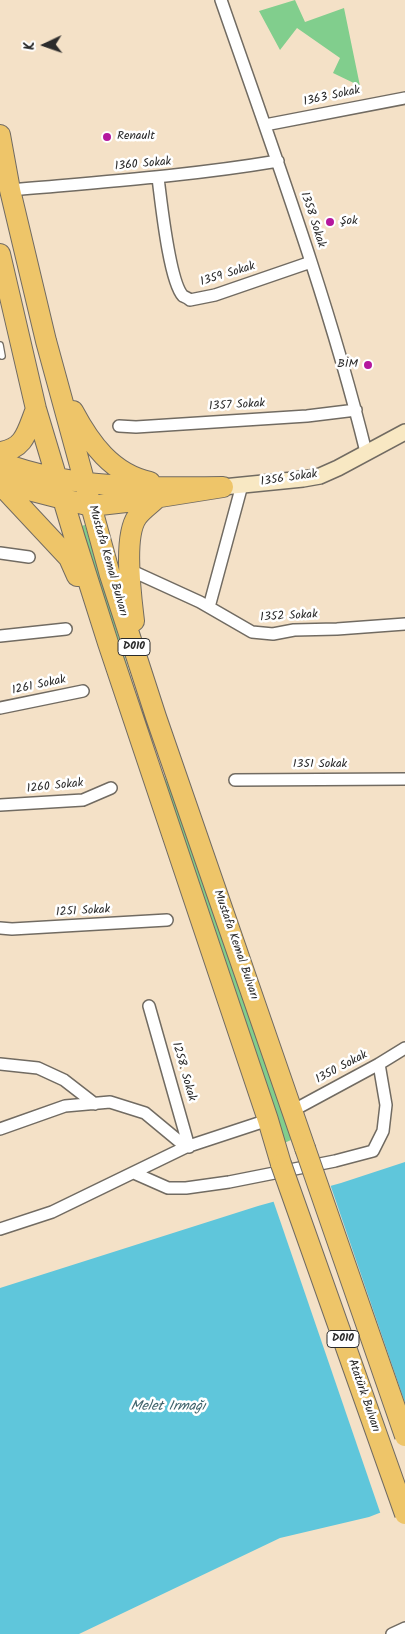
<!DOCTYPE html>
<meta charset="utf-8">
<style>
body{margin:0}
#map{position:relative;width:405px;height:1634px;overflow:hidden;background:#f4e1c7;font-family:Kalam,sans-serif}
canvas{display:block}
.north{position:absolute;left:20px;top:20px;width:50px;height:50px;-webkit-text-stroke:4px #fff;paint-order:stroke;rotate:267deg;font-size:14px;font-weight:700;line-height:20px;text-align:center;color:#2b2b2b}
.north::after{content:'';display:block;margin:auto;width:18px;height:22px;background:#2b2b2b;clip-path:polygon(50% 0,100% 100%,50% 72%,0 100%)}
</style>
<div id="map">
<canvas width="405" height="1634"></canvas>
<div class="north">K</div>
</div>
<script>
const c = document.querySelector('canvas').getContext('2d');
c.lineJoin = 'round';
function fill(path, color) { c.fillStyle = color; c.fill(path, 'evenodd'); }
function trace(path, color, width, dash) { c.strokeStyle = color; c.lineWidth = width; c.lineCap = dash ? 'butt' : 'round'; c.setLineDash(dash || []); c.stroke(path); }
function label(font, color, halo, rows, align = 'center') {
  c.font = font + ' Kalam,sans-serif'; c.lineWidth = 5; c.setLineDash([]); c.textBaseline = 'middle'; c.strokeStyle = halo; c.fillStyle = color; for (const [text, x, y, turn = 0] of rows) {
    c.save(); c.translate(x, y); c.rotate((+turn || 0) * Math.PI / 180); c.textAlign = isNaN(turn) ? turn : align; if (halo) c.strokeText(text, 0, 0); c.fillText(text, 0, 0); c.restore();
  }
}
fill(new Path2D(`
 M295 0 305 22 344 8 360 86 333 73 340 58 297 28 280 50 259 11Z
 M85 525 131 678 159 765 176 801 263 1052 291 1140 282 1144 77 527Z`), '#81ce8d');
fill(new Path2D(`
 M405 1162V1503L369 1517 280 1538 79 1634H0V1288L258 1206 341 1183Z`), '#5fc6db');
fill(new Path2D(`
 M330 1184 405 1403V1506L381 1515 273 1200Z`), '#f4e1c7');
const lane = new Path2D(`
 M0 345 2 356`);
const street = new Path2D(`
 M221 0C273 150 328 298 366 452
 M265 125 405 98
 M158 178C161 200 169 281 183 296 185 297 188 298 190 300L215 295 311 262
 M10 190C100 182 189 176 278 161
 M119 426 136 427 307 416 356 410
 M0 553 29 557
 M130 570 200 602 252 632 273 634 294 630 337 629 405 624
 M209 607 242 485
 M0 636 66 629
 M0 708 83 691
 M235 780 405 779
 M0 805 83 800 111 788
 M0 928 12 929 167 920
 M149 1006 189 1147
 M0 1064 38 1068 64 1080 95 1104
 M292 1111 379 1064 405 1048
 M0 1129 65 1106 110 1102 145 1113 186 1147
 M134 1173 168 1188H186L229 1182 335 1161 373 1151 383 1131 386 1105 379 1064
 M0 1229 52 1212 186 1147 268 1120
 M392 1634 405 1628`);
const secondary = new Path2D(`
 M223 487 303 479 320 476 338 468 405 432`);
const highway = new Path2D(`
 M0 135 10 190 46 341 110 575 156 717 305 1148
 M0 254 36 409 75 539 108 643 268 1120 281 1164
 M73 411C90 443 112 474 150 482
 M0 452C25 449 27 431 36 409
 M0 462C71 489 148 488 223 487L135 501 91 506 25 489 7 481 0 476
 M0 484 69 558 77 576
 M134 621C131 596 123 537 137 517 142 510 151 504 157 498`);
trace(lane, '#716b62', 8);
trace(street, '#716b62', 14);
trace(secondary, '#716b62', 18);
trace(highway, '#716b62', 22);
trace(lane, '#fff', 5.5);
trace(street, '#fff', 11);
trace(secondary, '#f8e8c3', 15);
trace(highway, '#eec569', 20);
const highwayBridge = new Path2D(`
 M305 1148 405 1436
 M281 1164 405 1514`);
trace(highwayBridge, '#716b62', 22, []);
trace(highwayBridge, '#eec569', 20);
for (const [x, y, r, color] of [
 [107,137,5,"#b5179e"],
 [330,222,5,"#b5179e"],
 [368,365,5,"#b5179e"]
]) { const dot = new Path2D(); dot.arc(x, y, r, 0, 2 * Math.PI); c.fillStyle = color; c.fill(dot); trace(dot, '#fff', 2); }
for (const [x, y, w] of [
 [134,647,32],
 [343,1339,32]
]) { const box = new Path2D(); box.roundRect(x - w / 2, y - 8.5, w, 17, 4); c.fillStyle = '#fff'; c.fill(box); trace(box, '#2b2b2b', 1); }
label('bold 11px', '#2b2b2b', null, [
 ["D010",134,647],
 ["D010",343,1339]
]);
label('12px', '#2b2b2b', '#fff', [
 ["1363 Sokak",332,97,-12],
 ["1360 Sokak",143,165,-5],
 ["1358 Sokak",312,220,72],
 ["1359 Sokak",228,275,-17],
 ["1357 Sokak",237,406,-3],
 ["1356 Sokak",289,479,-8],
 ["Mustafa Kemal Bulvarı",107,561,74],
 ["1352 Sokak",289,617,-3],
 ["1261 Sokak",39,686,-12],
 ["1351 Sokak",320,765],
 ["1260 Sokak",55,787,-6],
 ["1251 Sokak",83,912,-3],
 ["Mustafa Kemal Bulvarı",235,945,71],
 ["1350 Sokak",342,1068,-28],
 ["1258. Sokak",183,1072,74],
 ["Atatürk Bulvarı",363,1396,71]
]);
label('12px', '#2b2b2b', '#fff', [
 ["Renault",117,137],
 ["Şok",340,222],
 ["BİM",358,365,"right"]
], 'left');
label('italic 14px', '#3d6169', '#fff', [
 ["Melet Irmağı",168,1408]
]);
</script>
